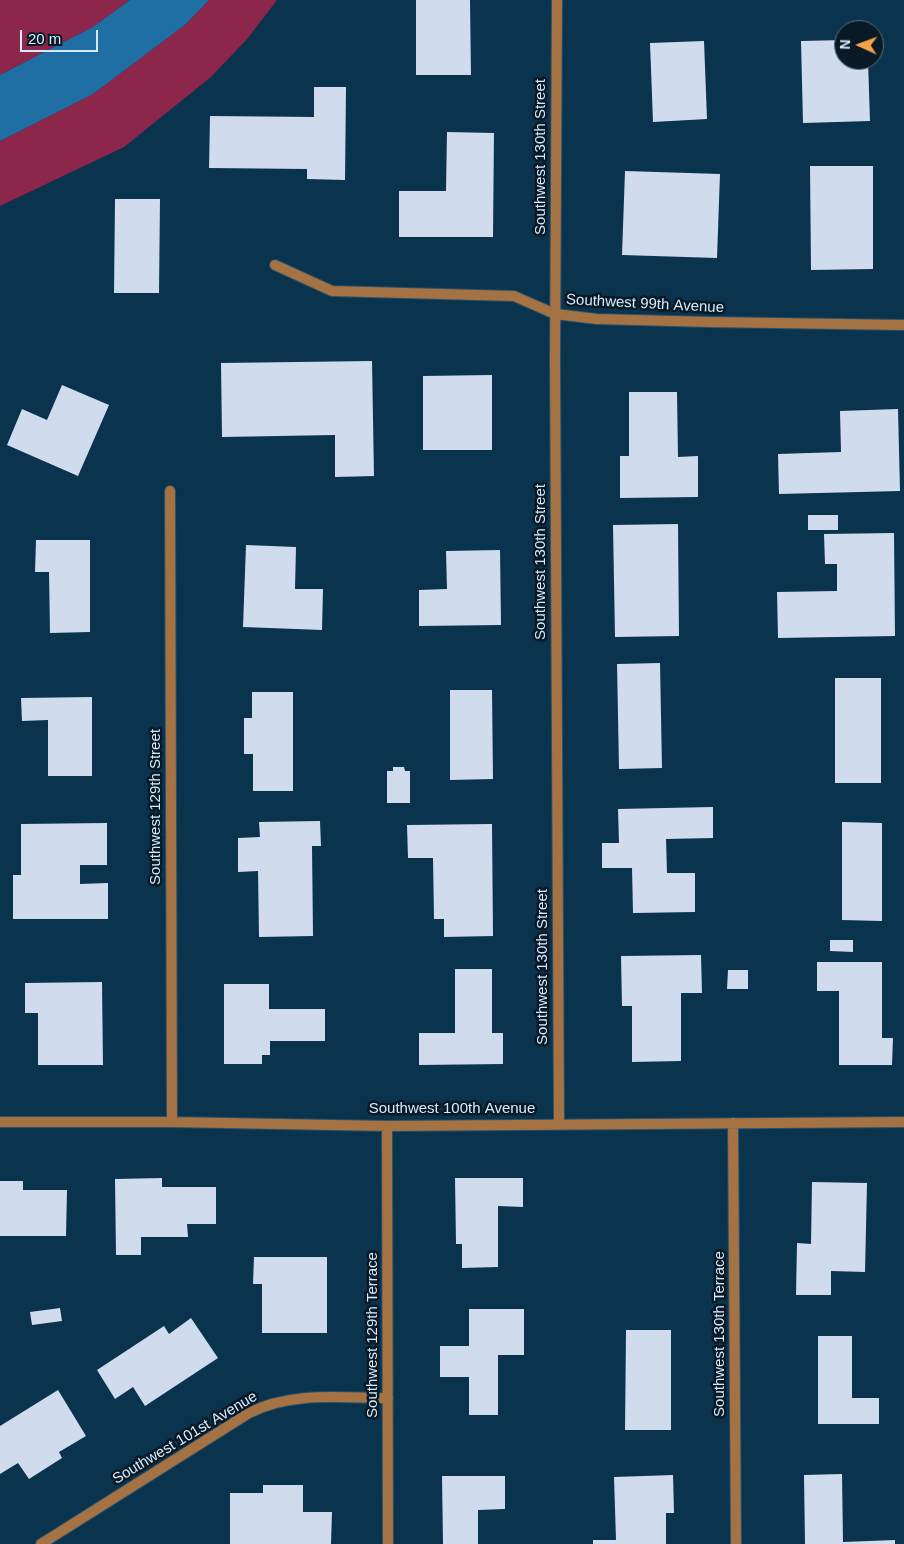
<!DOCTYPE html>
<style>
body{margin:0}
#map{position:relative;width:904px;height:1544px;overflow:hidden;background:#0a334e;font-family:Helvetica,sans-serif}
canvas{display:block}
.north{position:absolute;left:834px;top:20px;width:50px;height:50px;box-sizing:border-box;background:#091a26;border:1px solid #5b6d7c;border-radius:50%;rotate:272deg;font-size:14px;font-weight:700;line-height:20px;text-align:center;color:#d5eafc}
.north::after{content:'';display:block;margin:auto;width:18px;height:22px;background:#f7a14a;clip-path:polygon(50% 0,100% 100%,50% 72%,0 100%)}
.scale{position:absolute;left:20px;top:30px;width:78px;height:22px;box-sizing:border-box;border:2px solid #d5eafc;border-top:0;padding-left:6px;font-size:15px;line-height:18px;white-space:nowrap;color:#d5eafc;-webkit-text-stroke:4px #091a26;paint-order:stroke}
</style>
<div id="map">
<canvas width="904" height="1544"></canvas>
<div class="north">N</div>
<div class="scale">20 m</div>
</div>
<script>
const c = document.querySelector('canvas').getContext('2d');
c.lineJoin = 'round';
function fill(path, color) { c.fillStyle = color; c.fill(path, 'evenodd'); }
function trace(path, color, width, dash) { c.strokeStyle = color; c.lineWidth = width; c.lineCap = dash ? 'butt' : 'round'; c.setLineDash(dash || []); c.stroke(path); }
function label(font, color, halo, rows, align = 'center') {
  c.font = font + ' Helvetica,sans-serif'; c.lineWidth = 5; c.setLineDash([]); c.textBaseline = 'middle'; c.strokeStyle = halo; c.fillStyle = color; for (const [text, x, y, turn = 0] of rows) {
    c.save(); c.translate(x, y); c.rotate((+turn || 0) * Math.PI / 180); c.textAlign = isNaN(turn) ? turn : align; if (halo) c.strokeText(text, 0, 0); c.fillText(text, 0, 0); c.restore();
  }
}
fill(new Path2D(`
 M0 0H130L93 27 0 75Z
 M209 0H277L248 38 211 77 124 147 0 206V141L93 94 186 24Z`), '#8c274b');
fill(new Path2D(`
 M130 0H209L186 24 93 94 0 141V75L93 27Z`), '#206fa4');
fill(new Path2D(`
 M416 0H470L471 75H416Z
 M844 40V60H868L870 121 803 123 801 41Z
 M704 41 707 119 653 122 650 43Z
 M314 87H346L345 180 307 179V169L209 168 210 116 314 117Z
 M447 132 494 133 493 237H399V191H446Z
 M810 166H873V269L811 270Z
 M625 171 720 174 717 258 622 255Z
 M115 199H160L159 293H114Z
 M372 361 374 476 335 477V435L222 437 221 363Z
 M492 375V450H423V376Z
 M62 385 109 405 78 476 7 445 22 409 47 420Z
 M629 392H677L678 457 698 456V497L620 498V456H629Z
 M898 409 900 491 779 494 778 454 841 452 840 411Z
 M808 515H838V530H808Z
 M678 524 679 636 615 637 613 525Z
 M894 533 895 636 778 638 777 592 837 591V564H825L824 534Z
 M36 540H90V632L50 633 49 572H35Z
 M246 545 296 547 295 589H323L322 630 243 627Z
 M500 550 501 625 419 626V590L447 589 446 551Z
 M660 663 662 768 619 769 617 664Z
 M835 678H881V783H835Z
 M450 690H492L493 779 450 780Z
 M252 692H293V791H253V754H244V718H252Z
 M92 697V776H48V720L22 721 21 698Z
 M393 767H404L405 771H410V803H387V771H393Z
 M713 807V838L666 839 667 873H695V912L633 913 632 868H602V843H619L618 809Z
 M320 821 321 846H312L313 936 259 937 258 871 238 872V838L260 837 259 822Z
 M842 822 882 823V921L842 920Z
 M107 823V865H80V884L108 883V919H13V875H21V824Z
 M492 824 493 936 444 937V919H434L433 858H408L407 825Z
 M830 940H853V952L830 951Z
 M701 955 702 993H681V1061L632 1062V1006H622L621 956Z
 M817 962H882V1038H893L892 1065H839V991H817Z
 M455 969H492V1033H503V1064L419 1065V1033H455Z
 M728 970H748V989H727Z
 M102 982 103 1065H38V1013H25V983Z
 M224 984H269V1009H325V1041H270V1055H262V1064H224Z
 M162 1178V1187H216V1224H187L188 1237H141V1255H116L115 1179Z
 M455 1178H523V1207L498 1206V1267L462 1268V1244H456Z
 M0 1181H23V1190H67L66 1236H0Z
 M812 1182 867 1183 865 1272 831 1271V1295H796L797 1243 811 1244Z
 M254 1257H327V1333H262V1284H253Z
 M60 1308 62 1321 32 1325 30 1312Z
 M469 1309H524V1355H498V1415H469V1377H440V1346H469Z
 M191 1318 218 1358 145 1406 133 1387 115 1399 97 1370 164 1326 169 1334Z
 M626 1330H671V1430H625Z
 M818 1336H852V1398H879V1424H818Z
 M58 1390 86 1436 59 1452 62 1458 29 1479 18 1463 0 1474V1426Z
 M842 1474 843 1542 895 1540V1544H805L804 1475Z
 M673 1475 674 1513H666V1544H593V1540H616L614 1477Z
 M442 1476H505V1509L478 1510V1544H443Z
 M263 1485H303V1512H332L331 1544H230V1493H263Z`), '#d1dbee');
const minor = new Path2D(`
 M557 0 555 360 559 1123
 M275 265 332 291 514 296 555 314 597 319 710 322 904 325
 M170 491 172 1122
 M0 1122H172L387 1126 904 1122
 M733 1123 736 1544
 M387 1126 388 1544
 M41 1544 249 1413C291 1391 342 1398 388 1398`);
trace(minor, '#2a506a', 12);
trace(minor, '#a57243', 10);
label('15px', '#d5eafc', '#091a26', [
 ["Southwest 130th Street",541,157,-90],
 ["Southwest 99th Avenue",645,304,3],
 ["Southwest 130th Street",541,562,-90],
 ["Southwest 129th Street",156,807,-90],
 ["Southwest 130th Street",543,967,-90],
 ["Southwest 100th Avenue",452,1109],
 ["Southwest 130th Terrace",720,1334,-90],
 ["Southwest 129th Terrace",373,1335,-90],
 ["Southwest 101st Avenue",185,1438,-31]
]);
</script>
